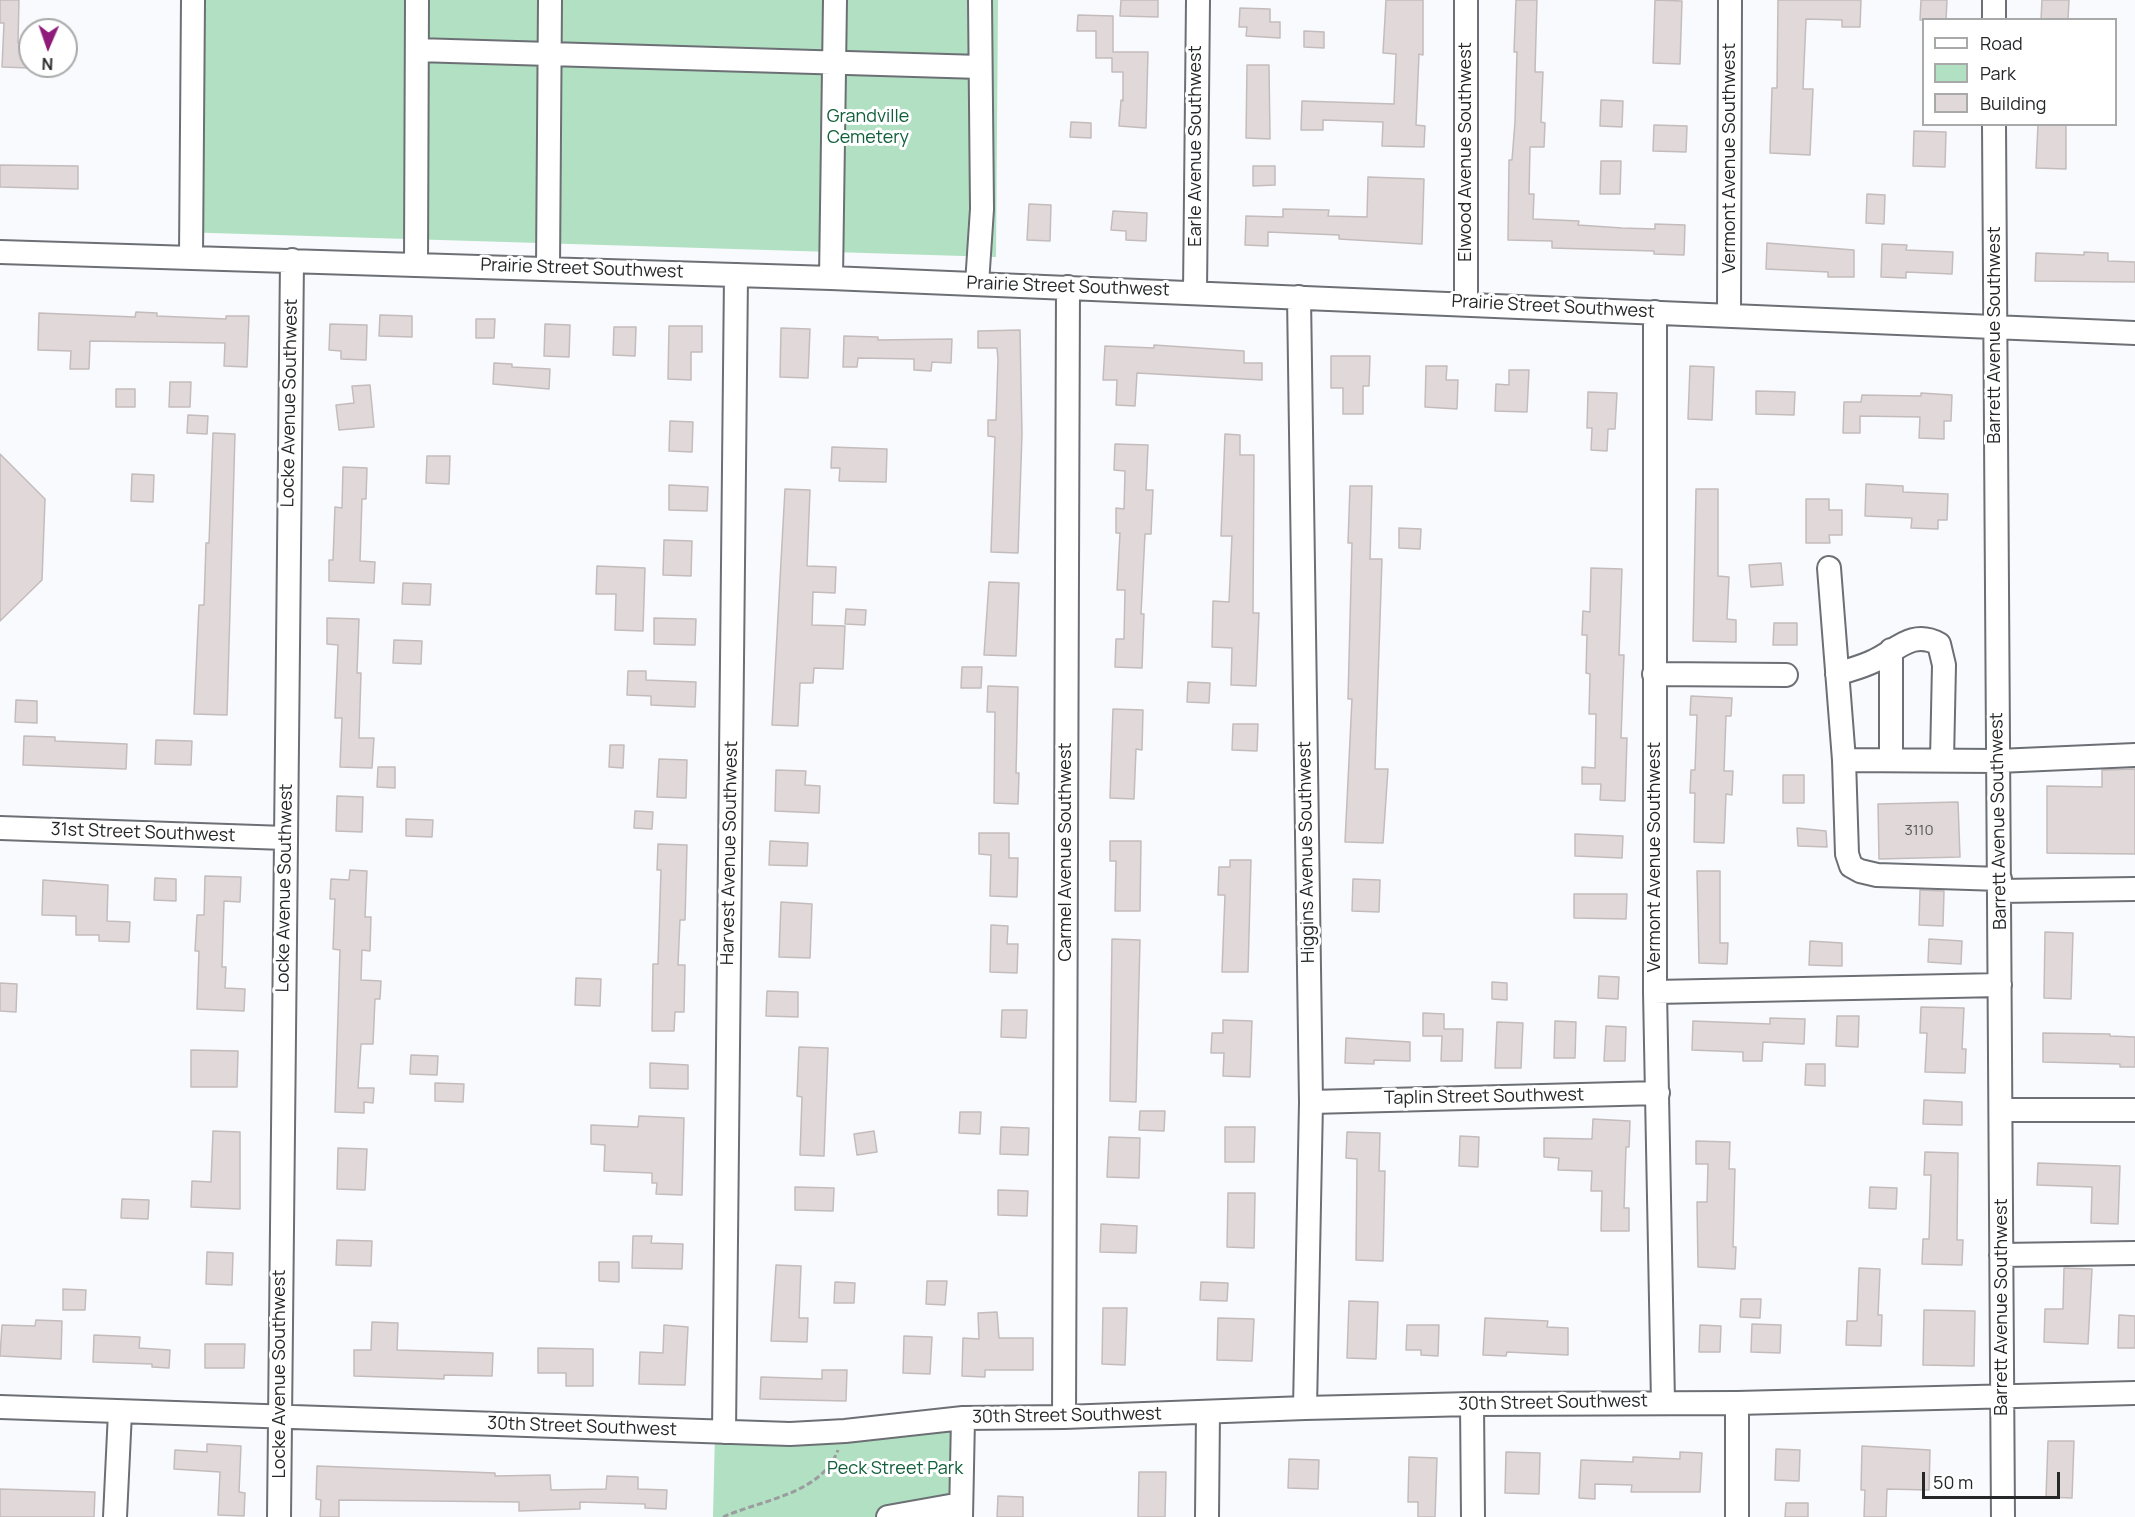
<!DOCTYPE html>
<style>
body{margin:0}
#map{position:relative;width:2135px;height:1517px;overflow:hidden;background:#f8fafe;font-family:Manrope,sans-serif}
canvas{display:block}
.legend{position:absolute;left:1922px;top:18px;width:195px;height:108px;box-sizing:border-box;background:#fff;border:2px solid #a8a9a9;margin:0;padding:8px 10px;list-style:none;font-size:18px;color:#262729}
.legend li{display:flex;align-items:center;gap:12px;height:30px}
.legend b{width:30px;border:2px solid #a8a9a9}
.north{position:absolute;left:18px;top:18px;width:60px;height:60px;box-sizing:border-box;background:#fff;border:2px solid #a8a9a9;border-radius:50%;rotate:182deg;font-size:16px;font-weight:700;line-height:24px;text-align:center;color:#262729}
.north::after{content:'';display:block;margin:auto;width:21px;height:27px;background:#8e1a7a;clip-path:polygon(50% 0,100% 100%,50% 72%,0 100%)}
.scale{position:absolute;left:1922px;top:1472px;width:138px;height:27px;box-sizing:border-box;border:3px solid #262729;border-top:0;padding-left:8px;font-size:18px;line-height:21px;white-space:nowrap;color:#262729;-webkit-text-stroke:4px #fff;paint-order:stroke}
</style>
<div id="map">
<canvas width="2135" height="1517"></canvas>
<ul class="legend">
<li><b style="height:8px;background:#fff"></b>Road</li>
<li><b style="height:16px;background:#b1e0c2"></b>Park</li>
<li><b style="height:16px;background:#e1d9d9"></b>Building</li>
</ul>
<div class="north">N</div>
<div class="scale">50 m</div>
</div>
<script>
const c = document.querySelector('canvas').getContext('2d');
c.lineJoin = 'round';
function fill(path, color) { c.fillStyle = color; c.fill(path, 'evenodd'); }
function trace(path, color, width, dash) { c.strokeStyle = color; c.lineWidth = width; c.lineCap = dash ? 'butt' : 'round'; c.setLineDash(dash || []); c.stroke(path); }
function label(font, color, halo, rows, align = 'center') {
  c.font = font + ' Manrope,sans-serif'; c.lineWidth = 6; c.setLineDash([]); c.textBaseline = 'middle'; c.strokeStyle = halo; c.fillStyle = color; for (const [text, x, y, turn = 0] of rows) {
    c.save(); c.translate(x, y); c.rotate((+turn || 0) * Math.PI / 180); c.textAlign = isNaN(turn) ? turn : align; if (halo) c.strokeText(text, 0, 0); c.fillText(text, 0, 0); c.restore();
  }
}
fill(new Path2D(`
 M181 0H998L996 257 179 232Z
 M963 1418 961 1504 907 1517H713L715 1432Z`), '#b1e0c2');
const building = new Path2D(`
 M0 0H19L18 43H30V68L2 67 4 23H0Z
 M1121 0H1158V17L1120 16Z
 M1386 0H1423V55L1419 54 1416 125 1425 126 1424 147 1382 146 1383 122 1323 120V130H1301L1302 101 1394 104 1396 54 1383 53Z
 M1516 0H1537L1535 72H1543L1541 122 1545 123 1544 147H1530L1529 194H1534L1533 219 1579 221 1578 225 1622 228 1655 229V224L1685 225 1684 255 1654 254V251L1552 248V241L1508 240 1509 160H1512L1515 122 1517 52H1514Z
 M1655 0 1682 1 1680 64 1653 63Z
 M1778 0H1861L1860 27H1842V20L1806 19 1803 89H1813L1810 155 1770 153 1772 88H1777Z
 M1921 0H1947L1946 20H1920Z
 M2042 0H2069L2068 20H2041Z
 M1240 8 1270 9V22H1280V38L1246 36 1247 27H1239Z
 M1078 15 1113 16V52H1148L1146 128 1119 126 1121 100 1123 101V72H1112V58H1096V31H1077Z
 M1304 31 1324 32V48L1304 47Z
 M1247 65H1269L1270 139 1246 138Z
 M1601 100 1623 101 1622 127 1600 126Z
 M1071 122 1091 123V138L1070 137Z
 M2038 124H2066V169L2036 168Z
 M1654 125 1687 126 1686 152 1653 151Z
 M1914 131 1946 132 1945 167 1913 166Z
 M1601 161H1621L1620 194H1600Z
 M0 165 78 166V189L0 187Z
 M1253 166H1275V185L1253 186Z
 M1368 177 1424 179 1422 244 1339 239V235L1268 232V246L1245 245 1246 216 1283 217V209L1329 210 1328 216 1367 217Z
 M1867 194 1885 195 1884 224 1866 223Z
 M1029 204 1051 205 1050 241 1027 240Z
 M1113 211 1147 213 1146 241 1126 240V231L1111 230Z
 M1767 243 1854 250V277H1828V272L1766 269Z
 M1882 244 1907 245 1906 250 1953 252 1952 274 1906 272V278L1881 277Z
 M2084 252 2108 253V261L2135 262V282L2035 281 2036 253 2084 255Z
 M136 312 157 313V316L226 319V316H249L247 367 224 366 225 343 90 341 89 369H70L71 351 38 350 39 313 135 317Z
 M380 315 412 316V337L379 336Z
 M476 319H495L494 338H476Z
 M330 324 367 325 366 360 341 359V351L329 350Z
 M545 324 570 325 569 357 544 356Z
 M669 326H702V352H691V380L668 379Z
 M614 327H636L635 356 613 355Z
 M781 328 810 329 808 378 780 377Z
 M1020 330 1022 434 1018 553 991 552 995 437 988 436V420H996L998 360 997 348H978V331Z
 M844 336 878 337V340L952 339 951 363 932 362 931 371 914 370V359L858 358 857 367H843Z
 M1154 345 1244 351V363H1262V380L1137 373 1135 406 1116 405 1117 380H1103L1105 346 1154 348Z
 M1331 356H1370L1369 386H1363V414H1343V388H1331Z
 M494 363 512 364V367L550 369 549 389 493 384Z
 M1426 366H1447L1446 380H1458L1457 409 1425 407Z
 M1690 366 1714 367 1712 420 1688 419Z
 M1509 370H1529L1527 412 1495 411 1496 384 1509 385Z
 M170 382H191L190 407H169Z
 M370 385 374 427 339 430 336 405 354 403 352 386Z
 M116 389H135V407H116Z
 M1756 391 1795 392 1794 415 1756 414Z
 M1588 392 1617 393 1615 429H1608L1607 451 1591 450 1592 428H1587Z
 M1921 393 1952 395 1951 421H1944V439L1919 438 1920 417 1860 416V433H1843L1844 402H1861L1862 395 1921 396Z
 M188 415 208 416 207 434 187 433Z
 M670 421 693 422 692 452 669 451Z
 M213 433 235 434 227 715 194 714 199 605H204L206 543H209Z
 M1225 434 1240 435V455H1254L1253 613H1259L1256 686 1231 685 1232 648 1212 647 1213 601 1229 602 1232 536H1221Z
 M1115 444 1148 445 1146 490H1153L1151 534H1145L1141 614H1144L1142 668 1115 667 1116 639H1124L1125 590H1117L1120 533H1116V508L1124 509 1125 471 1114 470Z
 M832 447 887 449 886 482 839 481 840 468H831Z
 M0 454 45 499 42 580 0 621Z
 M427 456H450L449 484 426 483Z
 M343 467 367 468 366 499H362L360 561 375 562 374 583 329 581V560H333L335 507 342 508Z
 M132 474 154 475 153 502 131 501Z
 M1866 484 1903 486V492L1948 494 1947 520H1938V529L1911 528 1912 518 1865 516Z
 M669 485 708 487 707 511 669 510Z
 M1350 486H1372L1370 559H1382L1375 769H1388L1383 843 1345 842 1352 699H1348L1352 543H1348Z
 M785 489 810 490 807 566 836 567 835 593 813 592 812 625 845 626 843 669 814 668 813 683H800L798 726 772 725Z
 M1696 489H1718V576L1729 577 1727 619 1736 620V642L1693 641Z
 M1806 499H1829V510H1842V535H1829L1830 543H1806Z
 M1399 528 1421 529 1420 549 1399 548Z
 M664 540 692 541 691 576 663 575Z
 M1781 563 1783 585 1751 587 1749 565Z
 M597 566 645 568 643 631 615 630 616 594H596Z
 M1591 568 1622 569 1619 655H1624L1621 738H1627L1625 801 1600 800 1601 784H1582V767L1595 768 1596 714H1589L1590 674 1586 673 1587 635H1582L1583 611 1590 612Z
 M989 582 1019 583 1016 656 984 655Z
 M403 583 431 584 430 605 402 604Z
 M846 609 866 610 865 625 845 624Z
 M327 618 359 619 357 673H361L359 738H374L372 768 340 767 342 718H335L338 645 327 644Z
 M654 618 696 619 695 645 654 644Z
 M1774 623H1797V645H1773Z
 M394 640 422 641 421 664 393 663Z
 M962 667H982L981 688H961Z
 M628 671H646V680L696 682 695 707 651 705V696L627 695Z
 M1188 682 1210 683 1209 703 1187 702Z
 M988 686 1018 687 1016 773H1019L1018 804 994 803 995 712H987Z
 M1691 696 1732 698 1731 716H1726L1724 771H1733L1732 795 1726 794 1724 843 1694 842 1695 793H1690L1691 770H1695L1697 715H1690Z
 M16 700 37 701V723L15 722Z
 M1113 709 1143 710 1142 750 1136 749 1134 799 1110 798Z
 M1233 724H1258L1257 751 1232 750Z
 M24 736 55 737V741L127 744 126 769 23 765Z
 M156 740 192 741 191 765 155 764Z
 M610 745H624L623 768 609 767Z
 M659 759 687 760 686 798 657 797Z
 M378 767H395V788L377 787Z
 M2135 769V854L2047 853V786L2102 787V770Z
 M776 770 806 771 805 785 820 786 819 813 775 811Z
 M1783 775H1804V803H1783Z
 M337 796 363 797 362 832 336 831Z
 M1958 802 1960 857 1879 859 1878 804Z
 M635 811 653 812 652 829 634 828Z
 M406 819 433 820 432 837 406 836Z
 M1797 828 1826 831 1827 847 1798 846Z
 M979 833H1009V858H1018L1017 897 990 896 991 855 979 854Z
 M1575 834 1623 836 1622 858 1575 856Z
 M770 841 808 843 807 866 769 865Z
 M1110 841H1141L1140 911H1115L1116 861H1110Z
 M658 844 687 845 685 920H680L678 965H685L684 1012H675L674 1031H652L653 964H658L661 870H657Z
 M1230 860H1251L1248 972H1222L1225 895H1218L1219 867H1230Z
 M350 870 367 871 365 917H371L370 951 362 950 361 980 381 981 380 999H375L373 1044H361L358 1088H374L373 1103 364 1102V1113L335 1112 340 950 333 949 335 899H330L331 879 349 880Z
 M1697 871H1720V943H1728L1727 964 1699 963Z
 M205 876 241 877 240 902 224 901 222 967H226L225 988 245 989 244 1011 197 1009 199 951H195L197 915H204Z
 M155 878 176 879V901L154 900Z
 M1353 879 1380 880 1379 912 1352 911Z
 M43 880 108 885 107 921 130 922 129 942 99 941V935H76V916L42 915Z
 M1920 890 1944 891 1943 926 1919 925Z
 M1574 894H1627L1626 919 1574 918Z
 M781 902 812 904 810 958 779 957Z
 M991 925 1008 926 1007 944H1018L1017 973 990 972Z
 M2045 932 2073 933 2071 999 2044 998Z
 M1112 939 1140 940 1136 1102 1110 1101Z
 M1929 939 1962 941 1961 964 1928 962Z
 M1810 941 1842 943V966L1809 965Z
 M1599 976 1619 977 1618 999 1598 998Z
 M576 978 601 979 600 1006 575 1005Z
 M1492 982 1507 983V1000L1492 999Z
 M0 983 17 984 16 1012 0 1011Z
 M767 991 798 992V1017L766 1016Z
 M1921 1007 1964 1008 1962 1049H1966L1965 1073 1925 1072 1927 1033H1920Z
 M1002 1010H1027L1026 1038 1001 1037Z
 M1423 1013 1444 1014V1029H1463L1462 1061H1441L1442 1036H1423Z
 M1837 1016H1859L1858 1047 1836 1046Z
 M1770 1018 1805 1019 1804 1044 1763 1042 1762 1061H1743V1052L1692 1050 1693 1021 1770 1024Z
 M1223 1020 1252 1021 1250 1077 1223 1076 1224 1053H1211L1212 1033H1223Z
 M1555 1021 1576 1022 1575 1058H1554Z
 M1497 1022 1523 1023 1521 1068H1495Z
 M1606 1026 1626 1027 1625 1061H1604Z
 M2043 1033 2110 1034V1036L2135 1037V1067H2120V1064L2043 1062Z
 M1346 1038 1410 1042V1061L1374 1060V1064L1345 1063Z
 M799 1047 828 1048 824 1156 800 1155 802 1097 797 1096Z
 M191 1050 238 1051 237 1087H191Z
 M411 1055 438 1056 437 1075 410 1074Z
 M650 1063 688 1065V1089L650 1088Z
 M1806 1064H1825V1086L1805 1085Z
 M435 1083 464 1084 463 1102 435 1101Z
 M1924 1100 1962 1102V1125L1923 1124Z
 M1140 1111H1165L1164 1131 1139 1130Z
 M960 1112H981L980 1134 959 1133Z
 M639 1116 684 1118 682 1195 656 1194 657 1183H652V1173L604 1171 605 1145 591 1144V1125L638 1127Z
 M1593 1119 1630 1121 1629 1147H1626L1624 1208H1629V1231H1601L1602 1191H1591L1592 1171 1558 1170 1559 1158 1544 1157V1138L1592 1139Z
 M1001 1127 1029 1128 1028 1155 1000 1154Z
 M1225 1127H1255L1254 1162H1225Z
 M213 1131 240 1132V1209L191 1207 192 1181 211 1182Z
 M874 1131 877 1152 857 1155 854 1134Z
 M1347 1132 1380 1133 1379 1171H1385L1383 1261 1356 1260 1357 1159 1346 1158Z
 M1460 1136 1479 1137 1478 1167 1459 1166Z
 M1109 1137 1140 1138 1139 1178 1107 1177Z
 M1696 1141 1730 1142 1729 1169H1735L1733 1247H1736L1735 1269 1698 1267 1697 1202H1707L1708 1164H1696Z
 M338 1148 367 1149 365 1190 337 1189Z
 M1925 1152 1958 1153 1957 1240H1963L1962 1265 1922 1264 1923 1239H1929L1931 1175H1924Z
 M2038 1163 2120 1166 2118 1224 2091 1223 2092 1187 2037 1185Z
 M795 1187 834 1188 833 1211 795 1210Z
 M1870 1187 1897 1188 1896 1209 1869 1208Z
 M998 1190 1028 1191 1027 1216 998 1215Z
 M1228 1193H1255L1254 1248 1227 1247Z
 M122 1199 149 1200 148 1219 121 1218Z
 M1101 1224 1137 1226 1136 1253 1100 1252Z
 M633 1236H652L651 1243 683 1244 682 1269 632 1268Z
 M337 1240 372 1241 371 1266 336 1265Z
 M207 1252 233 1253 232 1285 206 1284Z
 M599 1262H619V1282L599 1281Z
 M776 1265 801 1266 799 1318H808L807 1342 771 1341Z
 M1859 1268 1880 1269 1878 1315H1882L1881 1346 1846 1345 1847 1321H1857Z
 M2064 1268 2092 1269 2088 1344 2044 1342 2045 1309H2063Z
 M927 1281H947L945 1305 926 1304Z
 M835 1282 855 1283 854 1303H834Z
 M1201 1282 1228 1283 1227 1301 1200 1300Z
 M63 1289 86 1290 85 1310H63Z
 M1741 1299H1761L1760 1318 1740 1317Z
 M1349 1301 1378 1302 1376 1359 1347 1358Z
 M1103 1308H1127L1125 1365 1102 1364Z
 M1924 1310 1975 1311 1974 1366 1923 1365Z
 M997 1312 999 1338H1033V1370H985V1377L962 1376 963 1338 979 1339 978 1313Z
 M2119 1315 2135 1316V1348H2118Z
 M1218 1318 1254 1319 1252 1361 1217 1360Z
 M1485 1318 1548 1321 1547 1327 1568 1328V1355L1507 1352 1506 1356 1483 1355Z
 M36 1320 62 1321 61 1359 0 1356 2 1325 35 1326Z
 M372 1322 398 1323 397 1350 493 1353 492 1376 444 1375V1379L354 1376V1350H371Z
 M1752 1324 1781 1325 1780 1353 1751 1352Z
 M664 1325 688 1327 685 1385 639 1384 640 1352 663 1353Z
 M1407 1325H1439L1438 1356 1421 1355V1350H1406Z
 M1700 1325 1721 1326 1720 1352H1699Z
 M94 1335 140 1337 139 1348 170 1350 169 1368 152 1367V1364L93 1362Z
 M904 1336 932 1337 930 1374 903 1373Z
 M205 1344H245L244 1368H205Z
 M538 1348 593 1349V1386H566V1373H538Z
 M822 1370H847L846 1401 760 1399 761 1377 822 1379Z
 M2048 1441H2074L2072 1498 2046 1497Z
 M207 1444 241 1446 239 1492 245 1493 244 1516 218 1515 220 1472 174 1469 175 1450 207 1452Z
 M1862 1446 1930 1450 1929 1490 1887 1489 1886 1517H1864L1865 1490H1861Z
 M1776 1449 1800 1450 1799 1481 1775 1480Z
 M1506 1452 1540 1453 1539 1494 1505 1493Z
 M1680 1452 1702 1453 1700 1492H1631L1632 1485 1595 1484V1499L1579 1498 1581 1460 1633 1462V1457L1680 1459Z
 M1409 1457 1437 1458 1435 1517H1418V1502H1408Z
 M1289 1459 1319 1460 1318 1489 1288 1488Z
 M317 1466 495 1473V1476L550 1475 551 1490 606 1489 607 1476 638 1477V1489L667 1490 666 1509 645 1508V1504L580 1502V1509L519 1511V1502L339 1500V1517H320L321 1500 316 1499Z
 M1139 1472H1166L1165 1517H1138Z
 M0 1489 95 1492 94 1517H0Z
 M998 1496 1023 1497V1517H997Z
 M1786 1503H1808V1517H1785Z`);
fill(building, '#e1d9d9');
trace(building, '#c4bcbc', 1.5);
const minor = new Path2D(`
 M1994 0V20
 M417 50 980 67
 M1994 124 2003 1517
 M0 252 831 278 2135 333
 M191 256 193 0
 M416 264 417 0
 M548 268 550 0
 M831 278 835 0
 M977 284 982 209 980 0
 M1195 292 1198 0
 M1299 297 1311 1102 1305 1408
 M1466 303V0
 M1655 312V992L1663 1402
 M1729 316 1730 0
 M1829 568 1844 760 1998 761 2135 755
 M1891 650V760
 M1654 674 1786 675
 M1837 674C1849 670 1862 667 1874 661 1896 651 1912 629 1939 644L1944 665 1942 760
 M1844 760 1847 854 1851 866 1860 871 1877 875 2000 879
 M0 828 285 838
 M2000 891 2135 889
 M1655 992 2000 985
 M1311 1102 1658 1093
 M2002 1110H2135
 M2001 1255 2135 1253
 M1737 1403V1517
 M1472 1404 1473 1517
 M0 1407 790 1434 845 1431 963 1418 1064 1417 1305 1408 1472 1404 1737 1403 2135 1393
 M1064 1417 1068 287
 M724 1432 736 275
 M115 1517 120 1412
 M279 1517 292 260
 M888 1517 961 1504
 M961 1517 963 1418
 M1207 1517 1208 1412`);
trace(minor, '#6c6f74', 26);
trace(new Path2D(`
 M723 1517C761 1500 822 1494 838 1450`), '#9a9c9f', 3, [6, 3]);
trace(minor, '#fff', 22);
label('15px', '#555455', null, [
 ["3110",1919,831]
]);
label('18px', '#12603b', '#fff', [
 ["Grandville",868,117],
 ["Cemetery",868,138],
 ["Peck Street Park",895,1469]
]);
label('18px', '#262729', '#fff', [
 ["Earle Avenue Southwest",1196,146,-90],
 ["Elwood Avenue Southwest",1466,152,-90],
 ["Vermont Avenue Southwest",1730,158,-90],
 ["Prairie Street Southwest",582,269,2],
 ["Prairie Street Southwest",1068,287,2],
 ["Prairie Street Southwest",1553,307,3],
 ["Barrett Avenue Southwest",1995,335,-90],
 ["Locke Avenue Southwest",290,403,-89],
 ["Barrett Avenue Southwest",1999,821,-91],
 ["31st Street Southwest",143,833,2],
 ["Carmel Avenue Southwest",1066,852,-90],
 ["Higgins Avenue Southwest",1307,852,-91],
 ["Harvest Avenue Southwest",730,853,-89],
 ["Vermont Avenue Southwest",1655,857,-90],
 ["Locke Avenue Southwest",285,888,-89],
 ["Taplin Street Southwest",1484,1097,-1],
 ["Barrett Avenue Southwest",2002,1307,-90],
 ["Locke Avenue Southwest",280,1374,-90],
 ["30th Street Southwest",1553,1403,-1],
 ["30th Street Southwest",1067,1416,-1],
 ["30th Street Southwest",582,1427,2]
]);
</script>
